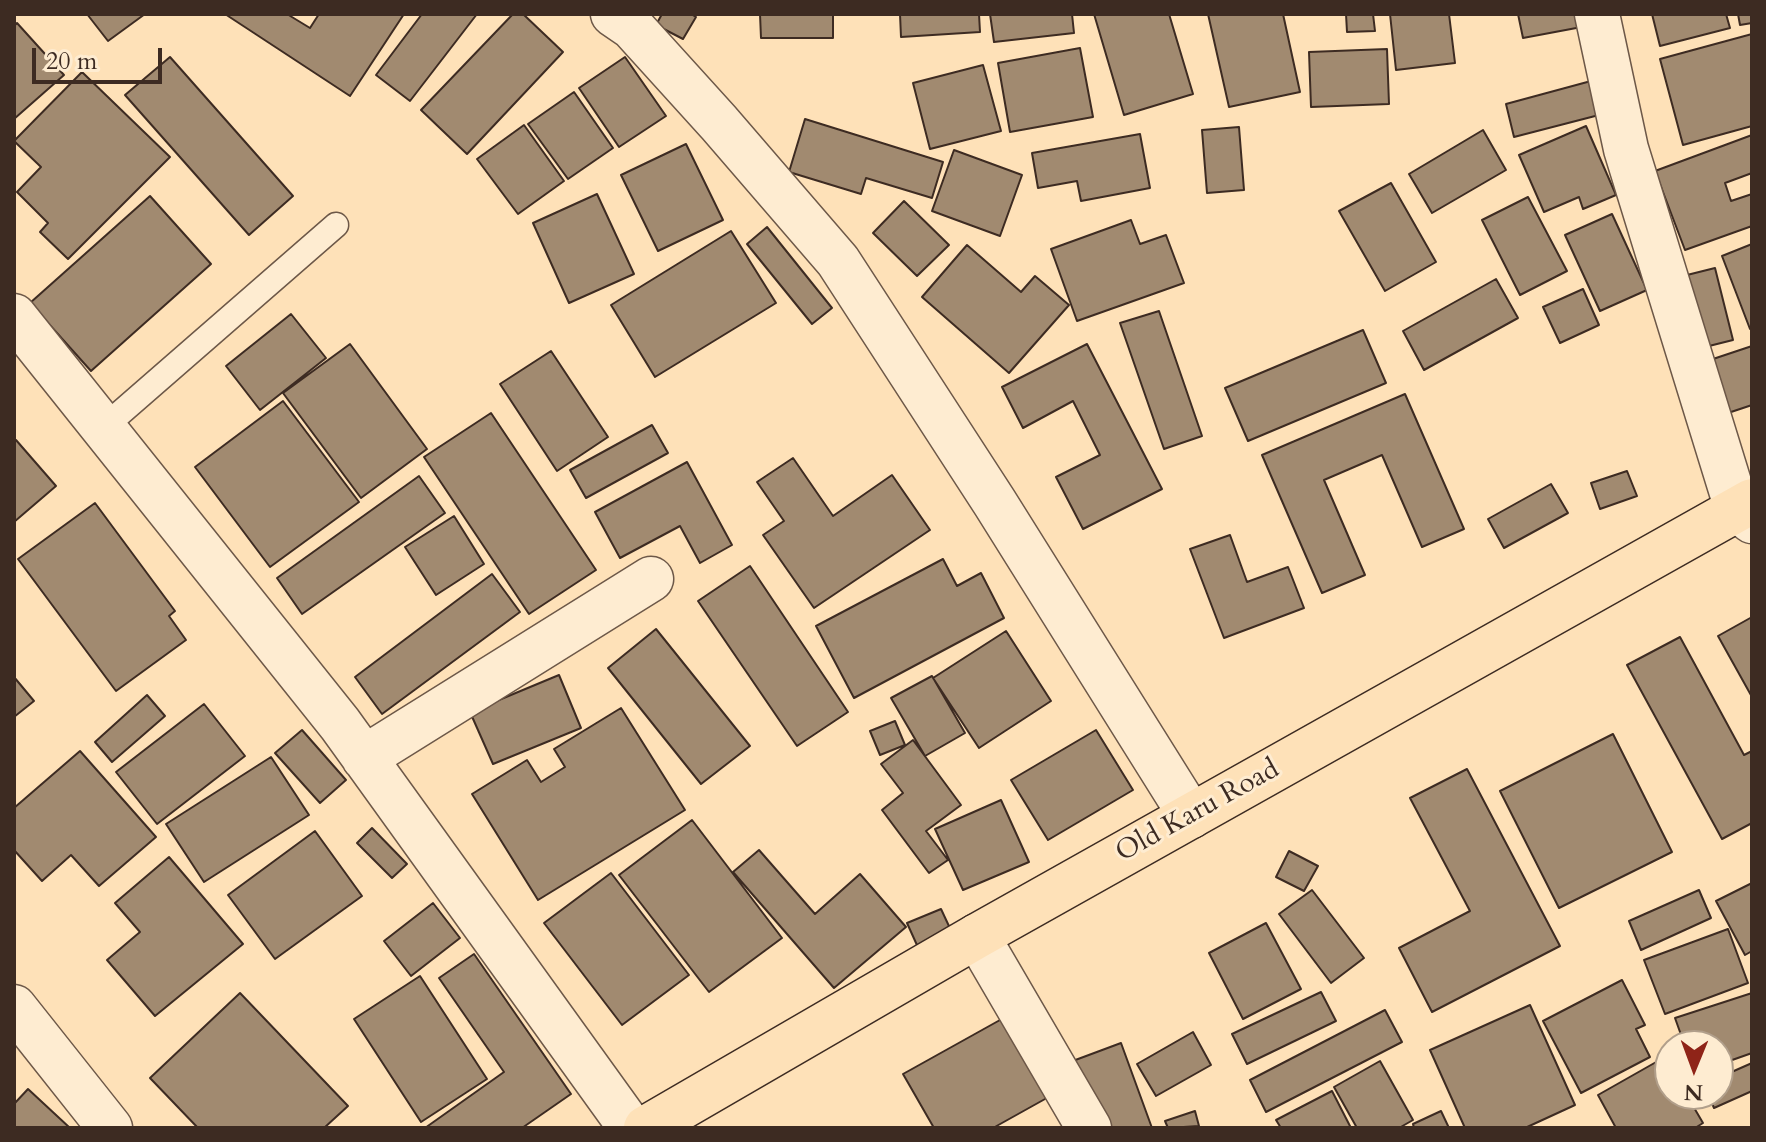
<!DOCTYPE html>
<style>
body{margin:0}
#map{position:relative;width:1766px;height:1142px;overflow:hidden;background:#fee1b8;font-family:Cardo,serif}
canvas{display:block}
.frame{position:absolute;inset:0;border:16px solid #3d2b22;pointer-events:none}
.north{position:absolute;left:1654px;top:1030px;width:80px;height:80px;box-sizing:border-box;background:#feecd1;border:2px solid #b19f8b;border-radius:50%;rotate:181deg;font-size:22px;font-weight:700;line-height:32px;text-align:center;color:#3d2b22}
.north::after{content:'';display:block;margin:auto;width:28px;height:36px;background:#8f2418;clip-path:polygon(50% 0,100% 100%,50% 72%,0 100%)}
.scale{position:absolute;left:32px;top:48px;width:130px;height:36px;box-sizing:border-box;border:4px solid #3d2b22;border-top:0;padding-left:10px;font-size:24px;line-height:28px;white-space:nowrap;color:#3d2b22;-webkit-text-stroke:6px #feecd1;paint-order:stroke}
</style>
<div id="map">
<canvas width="1766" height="1142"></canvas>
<div class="frame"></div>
<div class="north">N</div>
<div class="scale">20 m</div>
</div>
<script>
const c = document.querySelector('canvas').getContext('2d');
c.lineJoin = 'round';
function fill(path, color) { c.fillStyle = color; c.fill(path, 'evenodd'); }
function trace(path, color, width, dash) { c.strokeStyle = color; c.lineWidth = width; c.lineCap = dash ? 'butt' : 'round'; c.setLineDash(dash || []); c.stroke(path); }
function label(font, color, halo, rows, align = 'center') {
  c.font = font + ' Cardo,serif'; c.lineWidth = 6; c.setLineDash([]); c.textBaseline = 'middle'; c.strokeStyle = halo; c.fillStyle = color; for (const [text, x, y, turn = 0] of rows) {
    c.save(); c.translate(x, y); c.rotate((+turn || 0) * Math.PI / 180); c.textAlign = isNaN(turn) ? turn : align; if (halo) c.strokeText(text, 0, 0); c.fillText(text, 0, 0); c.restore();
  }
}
const building = new Path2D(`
 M87 14H145L108 41Z
 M225 14H287L310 28 319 14H404L350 96Z
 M422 14H477L410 101 376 75Z
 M513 14H523L563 52 467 154 421 110Z
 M662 14H691L696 17 683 39 656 25Z
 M760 14H833V38H761Z
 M900 14H979L980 32 901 37Z
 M990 14H1072L1074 33 994 42Z
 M1094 14H1169L1193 94 1124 115Z
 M1208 14H1283L1300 92 1229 107Z
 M1346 14H1373L1375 31 1347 32Z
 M1390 14H1449L1455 63 1396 70Z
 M1518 14H1584L1587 26 1523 38Z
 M1652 14H1726L1730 28 1660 46Z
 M1738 14H1752V23L1740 25Z
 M17 23 64 75 14 119V26Z
 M1752 34V126L1683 145 1660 59Z
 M1080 48 1093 117 1010 132 998 63Z
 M1387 49 1389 104 1311 107 1309 52Z
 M170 57 293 196 249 235 125 95Z
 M625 57 666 116 619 147 579 88Z
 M983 65 1001 131 930 149 913 83Z
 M82 72 170 157 68 259 40 232 48 223 17 192 41 167 14 141Z
 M1591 81 1599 115 1514 137 1506 104Z
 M574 92 613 148 568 179 528 124Z
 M805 119 943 162 932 198 866 178 861 194 789 172Z
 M524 125 564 181 518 214 477 159Z
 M1586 126 1616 195 1583 209 1579 197 1544 212 1519 155Z
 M1239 127 1244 190 1207 193 1202 130Z
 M1483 130 1506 170 1432 213 1409 174Z
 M1140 134 1150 188 1081 201 1077 181 1038 188 1032 153Z
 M1752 135V173L1725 183 1731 201 1752 194V226L1685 250 1655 171Z
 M686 144 723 220 658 251 621 175Z
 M954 150 1022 175 1000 236 932 211Z
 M1391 183 1436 262 1385 291 1339 211Z
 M597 194 634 274 569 303 533 223Z
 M150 196 211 264 91 371 30 303Z
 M1528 197 1567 271 1520 295 1482 220Z
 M904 201 949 245 917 276 873 233Z
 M1612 214 1647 290 1600 311 1565 235Z
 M1131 220 1140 244 1166 235 1184 283 1077 321 1051 249Z
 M767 227 832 308 812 324 747 244Z
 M731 231 776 303 655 377 611 305Z
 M1752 244V329H1750L1722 256Z
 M967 245 1021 292 1035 276 1069 305 1009 373 922 297Z
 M1715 268 1733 340 1693 350 1675 278Z
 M1496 279 1518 318 1424 370 1403 331Z
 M1583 289 1599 325 1560 343 1543 307Z
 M1159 311 1202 436 1164 449 1120 323Z
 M291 314 326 358 260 410 226 366Z
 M1363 330 1386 383 1248 441 1225 388Z
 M350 344 427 449 361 498 283 393Z
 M1087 344 1162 489 1083 529 1056 477 1100 455 1073 401 1023 428 1002 387Z
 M1752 346V405L1722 415 1704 362Z
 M551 351 608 437 557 471 500 384Z
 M1405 394 1464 529 1422 547 1382 455 1324 480 1365 575 1322 593 1262 455Z
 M283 401 359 502 270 567 195 467Z
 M491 413 596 570 529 614 424 457Z
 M652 425 668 453 586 498 570 470Z
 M16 440 56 486 14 522V442Z
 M793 458 833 516 892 475 930 530 814 608 763 535 784 521 757 482Z
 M687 462 732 545 700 563 680 526 620 558 595 512Z
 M1627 471 1637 496 1600 509 1591 483Z
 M419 476 445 513 302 614 277 578Z
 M1551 484 1568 513 1504 548 1488 519Z
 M95 503 175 611 169 616 186 640 116 691 18 559Z
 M454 516 484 564 436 595 405 547Z
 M1230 535 1247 582 1288 567 1304 608 1224 638 1190 549Z
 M943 559 957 586 981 573 1004 618 854 698 816 626Z
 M750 566 848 712 797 746 698 601Z
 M492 574 520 612 382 714 355 677Z
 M1752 617V697L1718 636Z
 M656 629 750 746 701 784 608 668Z
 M1006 631 1051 701 979 748 933 678Z
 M1680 637 1744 755 1752 751V823L1722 839 1627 665Z
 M559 675 581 728 493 764 470 712Z
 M932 676 965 733 925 756 891 698Z
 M14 677 34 701 14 717Z
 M147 695 165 716 112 762 95 742Z
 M204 704 245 756 157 824 116 772Z
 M621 708 685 810 538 900 472 794 527 760 541 782 565 767 554 749Z
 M895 721 905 745 880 755 870 731Z
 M302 730 346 780 320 803 275 753Z
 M1096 730 1133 790 1048 840 1011 780Z
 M1613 734 1672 852 1559 908 1500 791Z
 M913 740 961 805 926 831 948 860 929 873 882 810 903 793 881 764Z
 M80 751 156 837 99 886 71 855 42 881 14 850V808Z
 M271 757 309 815 204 882 166 824Z
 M1467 769 1560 946 1432 1012 1399 948 1470 911 1410 798Z
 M1001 800 1029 862 963 890 935 829Z
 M692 820 782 938 709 992 619 875Z
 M372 828 407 864 392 878 357 843Z
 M315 831 362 896 275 959 228 895Z
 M759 850 815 914 860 874 906 927 834 988 733 872Z
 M1289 851 1318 866 1304 891 1276 877Z
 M169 857 243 944 155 1016 107 960 140 932 115 903Z
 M611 873 689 975 622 1025 544 923Z
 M1752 883V951L1745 955 1716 901Z
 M1312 890 1364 958 1331 983 1279 914Z
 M1699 890 1711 918 1641 950 1629 921Z
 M433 903 460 938 411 976 384 941Z
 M941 909 955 939 921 954 907 923Z
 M1266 923 1301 989 1243 1019 1209 953Z
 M1728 929 1748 983 1665 1014 1644 960Z
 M474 954 571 1094 522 1128H425L504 1072 439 978Z
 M420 976 487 1079 421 1122 354 1019Z
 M1622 980 1645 1025 1636 1029 1650 1057 1581 1093 1543 1021Z
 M1321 992 1336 1021 1247 1064 1232 1034Z
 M240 993 348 1106 324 1128H198L150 1078Z
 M1752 993V1053L1718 1065V1046H1685L1675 1018Z
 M1530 1005 1575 1105 1525 1128H1465L1430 1050Z
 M1385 1010 1402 1042 1266 1112 1250 1080Z
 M1009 1015 1054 1094 993 1128H934L903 1074Z
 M1193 1032 1211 1065 1156 1096 1137 1064Z
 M1121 1043 1152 1128H1096L1070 1062Z
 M1665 1057 1670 1065V1094H1686L1703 1123 1695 1128H1616L1598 1095Z
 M1380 1061 1413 1120 1399 1128H1357L1334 1087Z
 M1752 1063V1091L1714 1108 1708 1094H1718V1078Z
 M28 1089 70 1128H14V1104Z
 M1332 1091 1351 1128H1281L1276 1120Z
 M1195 1111 1199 1126 1168 1128 1165 1121Z
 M1441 1111 1449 1128H1414L1413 1124Z`);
fill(building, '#a18a70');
trace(building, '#3d2b22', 2);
const lane = new Path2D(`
 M103 428 336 225`);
const street = new Path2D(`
 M613 14 632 27 719 123 838 261 995 503 1191 816
 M1597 14 1626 149 1737 509 1752 521
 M14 316 340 724 631 1128
 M364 758 651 579
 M977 936 1089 1128
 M14 1007 110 1128`);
const primary = new Path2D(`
 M646 1128 977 936 1752 501`);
trace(lane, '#6d5848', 27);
trace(street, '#6d5848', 47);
trace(primary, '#3d2b22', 47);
trace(lane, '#feecd1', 24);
trace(street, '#feecd1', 44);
trace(primary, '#fee1b8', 44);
label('28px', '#3d2b22', '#feecd1', [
 ["Old Karu Road",1198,812,-29]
]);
</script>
